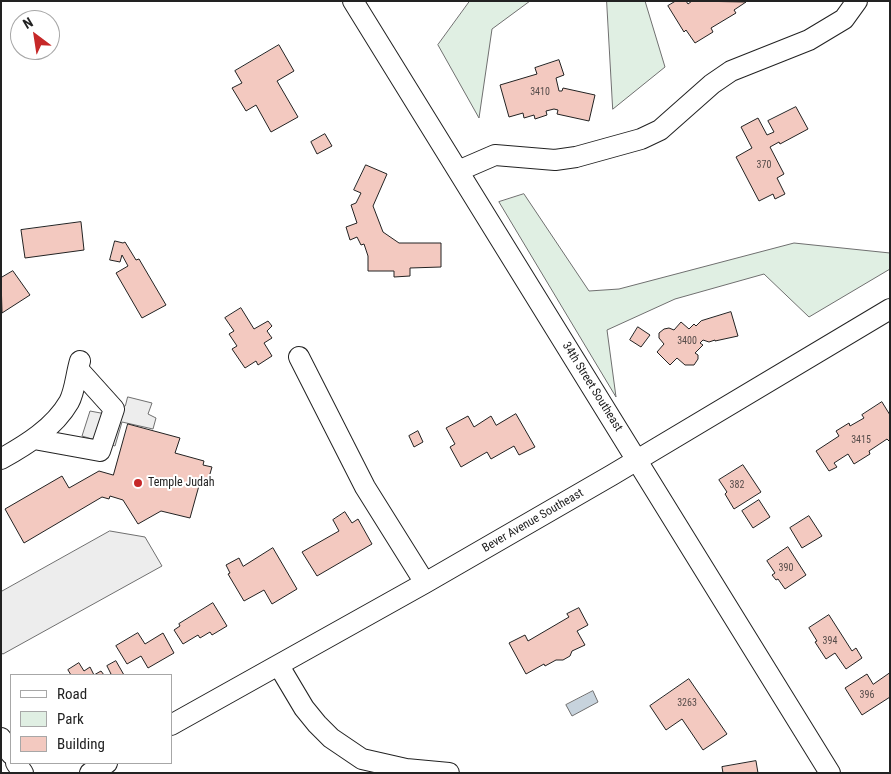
<!DOCTYPE html>
<style>
body{margin:0}
#map{position:relative;width:891px;height:774px;overflow:hidden;background:#fff;font-family:"Roboto Condensed",sans-serif}
canvas{display:block}
.frame{position:absolute;inset:0;border:2px solid #222;pointer-events:none}
.legend{position:absolute;left:10px;top:674px;width:162px;height:90px;box-sizing:border-box;background:#fff;border:1px solid #a7a7a7;margin:0;padding:6px 9px;list-style:none;font-size:15px;color:#222}
.legend li{display:flex;align-items:center;gap:10px;height:25px}
.legend b{width:25px;border:1px solid #a7a7a7}
.north{position:absolute;left:10px;top:10px;width:50px;height:50px;box-sizing:border-box;background:#fff;border:1px solid #a7a7a7;border-radius:50%;rotate:329deg;font-size:14px;font-weight:700;line-height:20px;text-align:center;color:#222}
.north::after{content:'';display:block;margin:auto;width:18px;height:22px;background:#c62828;clip-path:polygon(50% 0,100% 100%,50% 72%,0 100%)}
</style>
<div id="map">
<canvas width="891" height="774"></canvas>
<div class="frame"></div>
<ul class="legend">
<li><b style="height:6px;background:#fff"></b>Road</li>
<li><b style="height:14px;background:#e0efe3"></b>Park</li>
<li><b style="height:14px;background:#f3c9c0"></b>Building</li>
</ul>
<div class="north">N</div>
</div>
<script>
const c = document.querySelector('canvas').getContext('2d');
c.lineJoin = 'round';
function fill(path, color) { c.fillStyle = color; c.fill(path, 'evenodd'); }
function trace(path, color, width, dash) { c.strokeStyle = color; c.lineWidth = width; c.lineCap = dash ? 'butt' : 'round'; c.setLineDash(dash || []); c.stroke(path); }
function label(font, color, halo, rows, align = 'center') {
  c.font = font + ' "Roboto Condensed",sans-serif'; c.lineWidth = 4; c.setLineDash([]); c.textBaseline = 'middle'; c.strokeStyle = halo; c.fillStyle = color; for (const [text, x, y, turn = 0] of rows) {
    c.save(); c.translate(x, y); c.rotate((+turn || 0) * Math.PI / 180); c.textAlign = isNaN(turn) ? turn : align; if (halo) c.strokeText(text, 0, 0); c.fillText(text, 0, 0); c.restore();
  }
}
const green = new Path2D(`
 M470 1H530L492 29 479 118 438 45Z
 M607 1H645L665 67 613 109Z
 M524 194 589 291 619 289 794 243 890 253V269L809 317 764 274 675 299 607 330 616 397 499 202Z`);
fill(green, '#e0efe3');
trace(green, '#6f6f6f', 1);
const parking = new Path2D(`
 M128 397 152 403 148 414 156 418 153 429 122 422 115 446 82 436 90 411 106 414 125 406Z
 M110 531 145 537 162 566 3 654 1 653V592Z`);
fill(parking, '#ededed');
trace(parking, '#6f6f6f', 1);
const water = new Path2D(`
 M593 691 598 702 572 716 566 705Z`);
fill(water, '#c7d3dd');
trace(water, '#6f6f6f', 1);
const building = new Path2D(`
 M676 1H686L688 4 692 1 746 2 734 10 736 13 711 28 713 32 695 43 686 30 684 32 668 6Z
 M279 45 294 71 277 81 298 117 271 132 256 105 246 111 232 88 242 83 235 71Z
 M559 60 564 75 556 78 559 91H562L563 88 595 95 589 121 557 114 558 110 554 109 546 111 547 115 535 119 534 115 524 118 523 113 509 117 500 85 537 74 535 68Z
 M796 107 808 129 780 144 779 142 770 147 784 174 777 178 785 194 775 199 773 194 759 201 736 157 752 148 741 127 758 118 767 135 774 132 768 121Z
 M325 134 332 146 317 154 311 142Z
 M366 165 387 174 373 206 383 232 399 243H441V267L410 268V276L394 277V271H368V256L364 244 361 245 357 237 350 240 346 227 357 223 351 205 356 203 361 193 354 190Z
 M81 222 84 250 25 258 21 230Z
 M115 241 123 243 125 242 136 260 139 259 166 305 142 318 116 273 128 266 122 255 120 262 110 260Z
 M13 271 30 295 2 313 1 278Z
 M241 308 254 329 268 321 272 326 267 331 272 338 264 343 272 356 258 365 256 361 245 368 232 349 237 346 229 334 234 331 225 318Z
 M731 312 738 336 715 341V340L709 342 703 340 700 343 703 345 695 353 698 355V359L694 365H685L677 358 670 365 657 352 664 344 659 338V333L664 329 669 328 674 330 681 322 689 329 694 324 696 326 701 321Z
 M638 327 650 335 641 347 630 340Z
 M882 402 890 415V442L887 439 869 451 870 454 854 464 848 454 834 463 837 467 829 471 816 451 839 436 836 431 849 423 850 426 864 418 862 415Z
 M516 414 535 447 519 455 514 446 491 459 487 452 461 467 450 447 455 444 446 428 468 416 474 427 491 416 496 425Z
 M128 424 180 438 175 453 204 461 203 465 212 467 207 484 200 482 190 518 161 511 138 524 123 500 110 496 109 499 102 497 24 543 5 509 62 476 69 488 99 471 113 475Z
 M418 431 423 442 414 447 409 436Z
 M743 465 761 492 734 509 725 494 727 492 719 480Z
 M759 500 770 517 753 528 742 511Z
 M345 512 352 523 358 519 372 544 317 576 302 552 339 531 333 520Z
 M809 516 822 536 802 548 790 528Z
 M788 547 806 575 785 589 778 579 776 580 772 575 775 573 767 561Z
 M273 548 297 589 272 604 264 590 244 601 228 574 230 573 226 565 239 558 243 566Z
 M213 603 227 626 212 635 210 632 200 638 198 635 183 644 174 630 180 626 179 624Z
 M579 608 588 625 577 631 585 645 572 651 570 656 563 660H556L545 666 544 664 526 674 509 643 525 635 528 641 569 617 567 614Z
 M829 615 852 651 856 648 862 658 846 669 835 653 826 659 815 642 817 641 809 628Z
 M138 633 145 644 163 633 174 653 148 668 141 656 127 664 116 646Z
 M116 661 124 675H109L111 674 107 666Z
 M79 663 84 671 90 667 94 675 101 671 104 675H71L68 670Z
 M890 673V697L862 715 845 688 867 674 873 684Z
 M689 679 727 734 703 750 682 719 666 730 650 706Z
 M756 761 758 773H723L722 767Z`);
fill(building, '#f3c9c0');
trace(building, '#222', 1);
const minor = new Path2D(`
 M353 1 830 773
 M458 171 495 155 555 160 576 157 641 139 660 130 712 84 731 71 809 40 844 19 857 1
 M299 357 365 487 425 583
 M34 439 100 451 114 409 78 369
 M1 459C26 445 54 428 69 402 75 391 76 374 80 361
 M279 666 304 708 317 724 331 738 362 759 406 769 449 773
 M171 725 425 583 612 475 890 309
 M1 738 11 754
 M16 763 23 773
 M90 773 107 763`);
trace(minor, '#222', 22);
trace(minor, '#fff', 20);
for (const [x, y, r, color] of [
 [138,483,5,"#c62828"]
]) { const dot = new Path2D(); dot.arc(x, y, r, 0, 2 * Math.PI); c.fillStyle = color; c.fill(dot); trace(dot, '#fff', 2); }
label('10px', '#564c4a', null, [
 ["3410",540,92],
 ["370",764,165],
 ["3400",687,341],
 ["3415",861,440],
 ["382",737,485],
 ["390",786,568],
 ["394",830,641],
 ["396",867,695],
 ["3263",687,703]
]);
label('12px', '#222', '#fff', [
 ["34th Street Southeast",592,387,58],
 ["Bever Avenue Southeast",533,521,-30]
]);
label('12px', '#222', '#fff', [
 ["Temple Judah",148,483]
], 'left');
</script>
